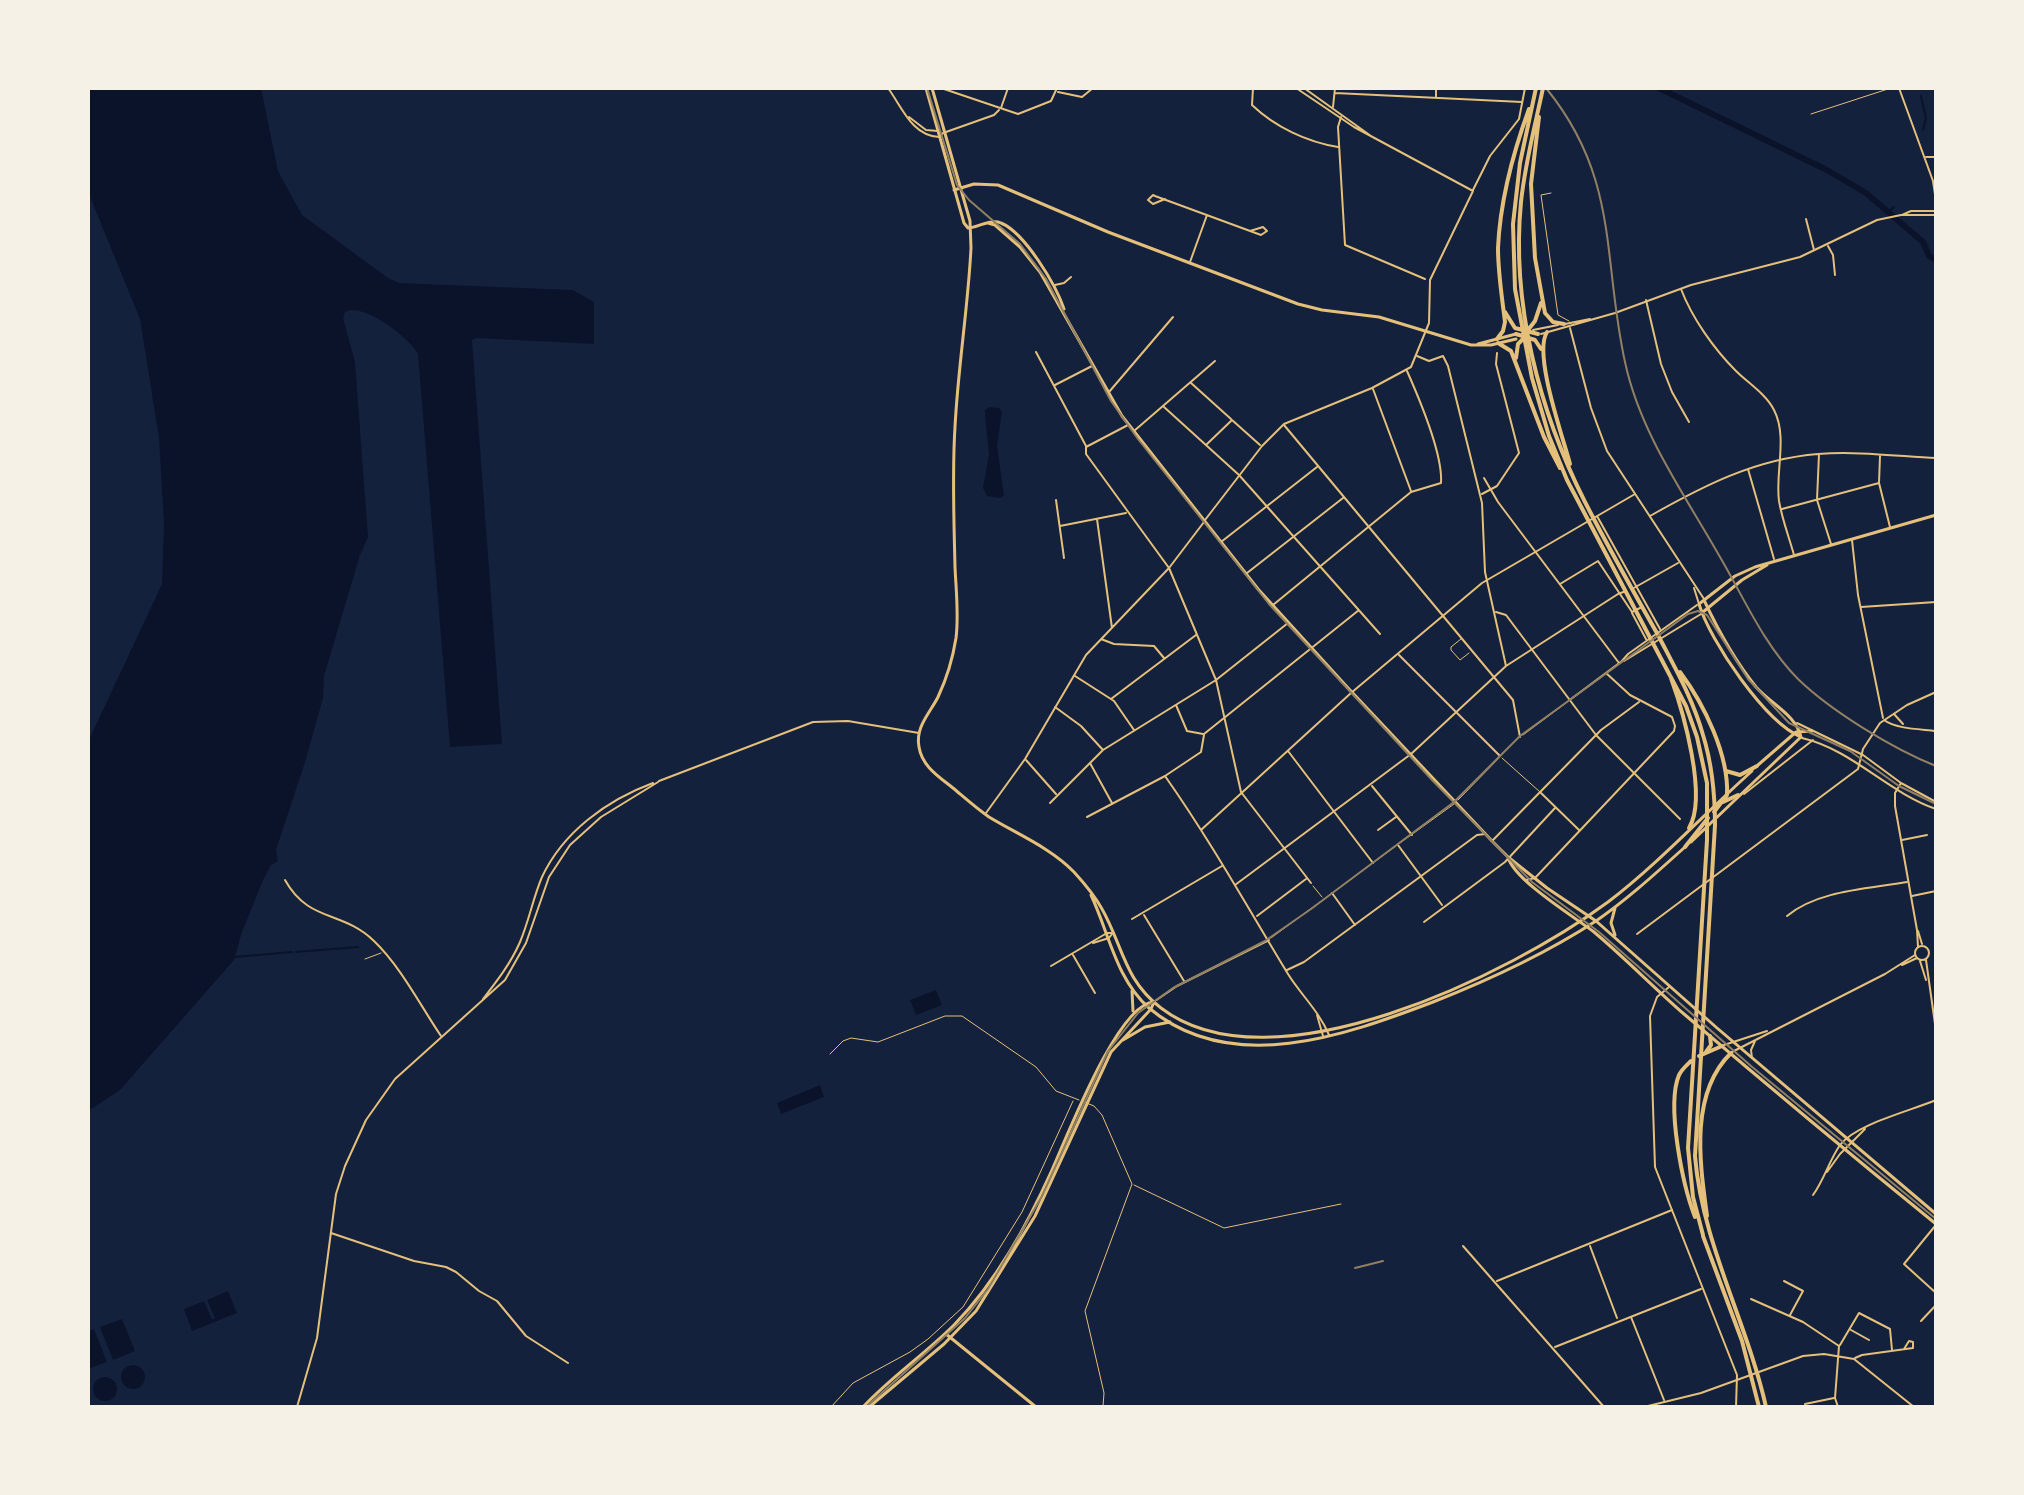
<!DOCTYPE html>
<style>
body{margin:0}
#map{position:relative;width:2024px;height:1495px;overflow:hidden;background:#14213d;font-family:"Times New Roman",serif}
canvas{display:block}
.frame{position:absolute;inset:0;border:90px solid #f6f1e7;pointer-events:none}
</style>
<div id="map">
<canvas width="2024" height="1495"></canvas>
<div class="frame"></div>
</div>
<script>
const c = document.querySelector('canvas').getContext('2d');
c.lineJoin = 'round';
function fill(path, color) { c.fillStyle = color; c.fill(path, 'evenodd'); }
function trace(path, color, width, dash) { c.strokeStyle = color; c.lineWidth = width; c.lineCap = dash ? 'butt' : 'round'; c.setLineDash(dash || []); c.stroke(path); }
fill(new Path2D(`
 M88 88H261L278 171 302 215 388 278 399 283 573 290 594 302V344L476 338 472 340 502 744 450 747 418 354C410 338 363 302 345 312L343 318 355 362 368 537 360 555 324 676 323 698 305 762 276 850 278 861 271 865 263 880 242 932 234 960 120 1090 88 1111V742L162 584 164 524 159 438 140 319 88 192Z
 M989 407 999 408 1002 412 997 446 1004 495 1000 498 987 496 983 488 989 454 985 415V410Z
 M936 990 942 1005 916 1015 910 1000Z
 M820 1085 824 1097 781 1114 777 1103Z
 M228 1291 237 1313 192 1331 184 1309 204 1301 212 1320 215 1318 207 1300Z
 M122 1319 135 1351 113 1360 100 1327Z
 M94 1329 107 1362 88 1369V1332Z
 M121 1377a12 12 0 1 1 24 0a12 12 0 1 1-24 0Z
 M93 1389a12 12 0 1 1 24 0a12 12 0 1 1-24 0Z`), '#0b132b');
trace(new Path2D(`
 M1921 96 1926 119 1923 130
 M1888 212 1894 207
 M296 952 358 947
 M235 957 292 952`), '#0b132b', 2);
trace(new Path2D(`
 M1659 88 1827 170 1866 193 1923 242 1929 256 1936 260`), '#0b132b', 6);
trace(new Path2D(`
 M1811 114 1891 88
 M1551 193 1541 195 1558 315 1569 321
 M1461 639 1451 647V650L1460 660 1469 653
 M365 959 381 953
 M830 1054 843 1041 851 1038 878 1042 945 1016H962L1036 1067 1056 1091 1079 1100
 M1084 1102 1094 1106 1102 1115 1132 1184 1085 1311 1104 1393 1103 1406
 M1134 1185 1224 1228 1341 1204
 M831 1407 853 1383 910 1352 928 1339 963 1307 1022 1212 1073 1101`), '#e5c07b', 1);
trace(new Path2D(`
 M1523 735 1570 700
 M1502 754 1518 738
 M1502 758 1540 792
 M1458 800 1499 758
 M1400 843 1454 804
 M1313 886 1322 897
 M1271 938 1396 846`), '#e5c07b', 1);
trace(new Path2D(`
 M941 88 1018 114 1051 101 1057 88
 M1253 88 1252 105C1275 127 1307 142 1338 147
 M1058 92 1082 97 1093 88
 M1335 93 1522 102
 M1436 98V88
 M1333 107 1335 88
 M1001 108 1008 88
 M1341 117 1338 127 1345 245 1425 279
 M946 132 994 115 999 110
 M1926 157H1936
 M1473 190 1490 156 1519 119 1525 88
 M1165 199 1153 204 1148 200 1153 195 1155 196C1190 209 1225 222 1261 235L1267 231 1263 227 1250 231
 M1806 219 1814 250
 M1828 246 1833 255 1835 275
 M1190 262 1207 215
 M1055 285 1064 283 1071 277
 M1681 289C1692 318 1714 349 1736 371 1748 383 1766 394 1774 410 1788 437 1775 472 1779 501 1782 519 1789 537 1794 555
 M1646 300 1661 364 1672 392 1689 422
 M1036 352 1086 446
 M1417 356 1429 361 1443 356 1448 366 1482 503 1485 572 1506 666
 M1191 383 1231 419
 M1055 385 1092 366
 M1373 389 1411 491
 M1109 392 1173 317
 M1164 407 1239 475 1380 634
 M1128 425 1086 447V454L1169 568 1216 680 1241 792 1311 883
 M1284 425 1513 700 1520 737
 M1134 431 1215 361
 M1206 445 1232 420 1260 445
 M1819 454 1817 500 1831 544
 M1880 456 1879 483 1890 527
 M1748 469 1774 559
 M1484 478 1498 502 1619 663
 M1482 494 1497 486 1519 453 1496 364 1497 353
 M1056 500 1064 558
 M1782 509 1879 483
 M1597 516 1660 629
 M1650 516C1703 486 1755 459 1818 454 1856 451 1897 456 1936 458
 M1097 519 1112 628
 M1060 526 1126 513
 M1852 540 1858 595 1883 718
 M1221 542 1317 467
 M1247 573 1343 498
 M1560 584 1598 561 1632 612 1642 607
 M1632 589 1678 563
 M1273 605 1411 492 1441 483C1443 454 1419 398 1407 371
 M1861 607 1936 602
 M1496 612 1506 615 1596 735 1680 819
 M1632 613 1646 639
 M1101 639 1114 644 1154 646 1164 658
 M1399 655 1500 756
 M1624 661 1701 614
 M1075 676 1114 701 1134 730
 M1111 699 1196 635
 M1571 699 1622 661 1628 654 1697 605
 M1176 705 1187 731 1203 734
 M1055 707 1081 726 1103 750
 M1894 714 1903 724
 M1884 720C1896 729 1920 729 1936 731
 M1204 734 1359 610
 M1288 751 1373 863
 M1026 760 1056 794
 M1090 763 1112 803
 M1165 776C1210 840 1248 908 1288 974 1301 995 1319 1011 1329 1035
 M1372 786 1412 835
 M1541 793 1579 830
 M1744 794 1813 740
 M1050 803 1103 750 1216 680 1288 623
 M986 813 1025 759 1086 655 1169 568 1204 522
 M1087 817 1165 776 1201 752 1204 735
 M1201 830 1351 693 1482 583 1635 494
 M1378 830 1396 817
 M1493 840 1601 730 1639 702
 M1902 840 1927 835
 M1398 845 1442 905
 M285 880C309 923 342 910 374 941 401 967 420 1005 441 1036
 M1526 880 1535 878 1674 731 1675 726 1672 717 1630 695 1606 673
 M1235 885 1411 754 1506 666 1618 594 1626 591
 M1332 893 1355 925
 M1912 896 1936 891
 M1144 915 1184 981
 M1257 916 1306 879
 M1787 916C1818 890 1869 889 1907 882
 M1132 919 1222 866
 M1424 922 1505 862 1555 808
 M1637 934 1858 769 1863 749 1880 723 1907 705 1936 692
 M1093 943 1109 938 1112 934
 M1073 955 1095 993
 M1902 965 1917 958
 M1051 966 1107 933H1113
 M1287 970 1304 962 1477 835 1485 834
 M1155 1001 1177 986 1269 940
 M1317 1015 1323 1036
 M1724 1045 1767 1031
 M1732 1052 1885 974 1915 955
 M1752 1058 1751 1050 1755 1041
 M1827 1172 1840 1154 1865 1129
 M1813 1195C1824 1180 1829 1161 1840 1145 1856 1124 1910 1111 1936 1100
 M1935 1226 1904 1264 1936 1293
 M331 1233 414 1261 446 1267 456 1272 479 1291 497 1301 526 1336 568 1363
 M1463 1246 1604 1407
 M1590 1246 1617 1318
 M1497 1281 1672 1210
 M1784 1281 1803 1291 1790 1315
 M1751 1299 1803 1322 1839 1346 1835 1398 1838 1407
 M1631 1317 1664 1400
 M1921 1321 1936 1305
 M1851 1330 1869 1340
 M1840 1345 1859 1313 1890 1329 1892 1350
 M1555 1347 1701 1289
 M1855 1358 1862 1355 1913 1348V1342L1909 1341 1904 1349
 M1644 1407 1701 1393 1803 1356 1824 1354 1854 1359 1914 1407
 M1806 1407 1805 1404 1834 1398`), '#e5c07b', 2);
trace(new Path2D(`
 M888 88C902 107 912 136 939 137L943 133
 M1304 88 1371 136
 M1899 88 1933 181 1936 201
 M909 117 926 130 938 131
 M1902 215 1911 211H1935
 M1565 324 1590 319
 M1570 328 1591 408 1607 451 1704 599
 M1533 330 1558 325
 M1541 334 1615 313 1691 285 1800 257 1877 220 1901 215H1935
 M1205 520 1262 446 1284 424 1372 388 1411 367 1429 323 1430 280 1473 191 1354 127 1296 88
 M1694 588 1699 604
 M1797 723 1863 755 1901 783 1936 802
 M1802 738C1853 750 1887 792 1936 809
 M659 781 813 722 848 721 919 733
 M1901 783 1895 793V806L1917 930 1918 947
 M1918 931 1922 944
 M1915 953a7 7 0 1 1 14 0a7 7 0 1 1-14 0Z
 M1926 960 1936 1031
 M1920 961 1926 980
 M1669 987 1657 997 1650 1016 1655 1167 1737 1375 1736 1407
 M483 999C497 981 511 963 520 942 529 921 533 898 542 877 563 832 607 800 653 783
 M297 1407 317 1338 336 1194 345 1166 366 1120 395 1079 505 980 526 943 549 877 570 845 601 817 658 782`), '#e5c07b', 2);
trace(new Path2D(`
 M926 88 964 223 968 228
 M932 88 970 221 971 248C968 308 958 367 955 427 952 473 954 521 955 567 956 590 959 615 956 638 953 657 946 680 938 697 930 713 915 727 919 747 922 766 938 776 953 788 965 798 976 808 989 817 1017 834 1051 848 1074 872 1084 883 1095 896 1102 909 1123 946 1124 980 1161 1008 1272 1093 1512 973 1608 902 1659 863 1704 814 1752 771
 M954 190 974 184 998 185 1108 232 1298 304 1322 310 1379 317 1471 345H1491L1516 339
 M988 223 995 225 1020 247 1040 272 1122 416 1258 589 1348 688 1492 841 1508 857 1547 888 1596 921 1717 1028 1936 1214
 M970 228C979 226 992 219 1001 223 1025 233 1056 285 1064 309
 M1478 344 1516 334
 M1704 600C1718 630 1735 661 1756 687 1771 704 1796 715 1801 737
 M1703 612 1742 580 1767 565
 M1801 737C1765 722 1710 641 1699 604L1735 576 1755 567 1936 515
 M1758 765 1796 732 1812 731
 M1691 842 1801 737
 M1508 857C1514 880 1573 916 1594 932 1625 958 1653 987 1684 1014 1767 1085 1851 1155 1936 1224
 M1091 895C1109 933 1116 979 1149 1008 1231 1077 1346 1035 1433 1002 1489 980 1545 954 1596 921 1628 899 1656 873 1685 847
 M1615 935 1611 923 1615 908
 M1132 991 1133 1011
 M1123 1040 1145 1027 1170 1022
 M946 1334 1036 1407
 M863 1407C891 1377 925 1354 954 1325 997 1281 1027 1225 1052 1170 1067 1137 1118 1003 1154 1002
 M869 1407 944 1344 976 1311 1035 1216 1111 1052 1151 1009 1154 1002`), '#e5c07b', 3);
trace(new Path2D(`
 M1536 88 1520 163 1513 224 1515 289 1532 378 1549 436 1567 480 1686 706 1697 737 1707 783V840L1688 1148 1693 1197 1703 1235
 M1543 88C1535 126 1525 163 1521 202 1511 303 1539 411 1585 502 1608 547 1633 591 1658 635 1675 668 1693 699 1703 735 1712 764 1715 794 1715 825L1695 1156C1702 1243 1747 1322 1766 1407
 M1539 117 1531 184 1535 258 1545 313 1553 322 1564 324
 M1505 312 1515 328 1538 334
 M1528 330 1535 321 1541 303
 M1547 332C1533 354 1563 437 1570 464
 M1516 334 1535 340 1541 349
 M1497 339 1503 331 1505 322C1502 297 1498 273 1498 248 1500 202 1513 153 1529 109
 M1498 343 1511 351 1544 437 1560 468
 M1516 358 1518 344 1524 338
 M1680 672C1704 704 1729 755 1727 795L1714 812
 M1671 678C1683 711 1708 797 1689 828
 M1726 771 1740 775 1757 766
 M1723 802 1738 795
 M1685 847 1708 818
 M1706 1052 1711 1045 1710 1036
 M1699 1056 1722 1046
 M1691 1061C1687 1065 1682 1069 1679 1075 1666 1106 1683 1186 1695 1217
 M1707 1216C1700 1164 1689 1094 1731 1053
 M1703 1236 1742 1341 1759 1407`), '#e5c07b', 4);
trace(new Path2D(`
 M927 88 957 185 969 200 1020 244 1046 279 1111 401 1138 439 1269 604 1433 781 1532 882 1599 932 1751 1066 1936 1219
 M866 1407 965 1318 988 1289 1042 1196 1108 1051 1138 1013 1173 988 1265 941 1311 909 1454 802 1520 736 1688 614 1698 611 1707 615 1748 679 1789 723 1850 751 1899 786 1936 804`), '#918062', 2);
trace(new Path2D(`
 M1546 88C1620 179 1602 258 1625 362 1640 433 1685 495 1720 557 1744 598 1764 645 1798 679 1831 711 1893 749 1936 766
 M1355 1268 1383 1261`), '#918062', 2);
</script>
